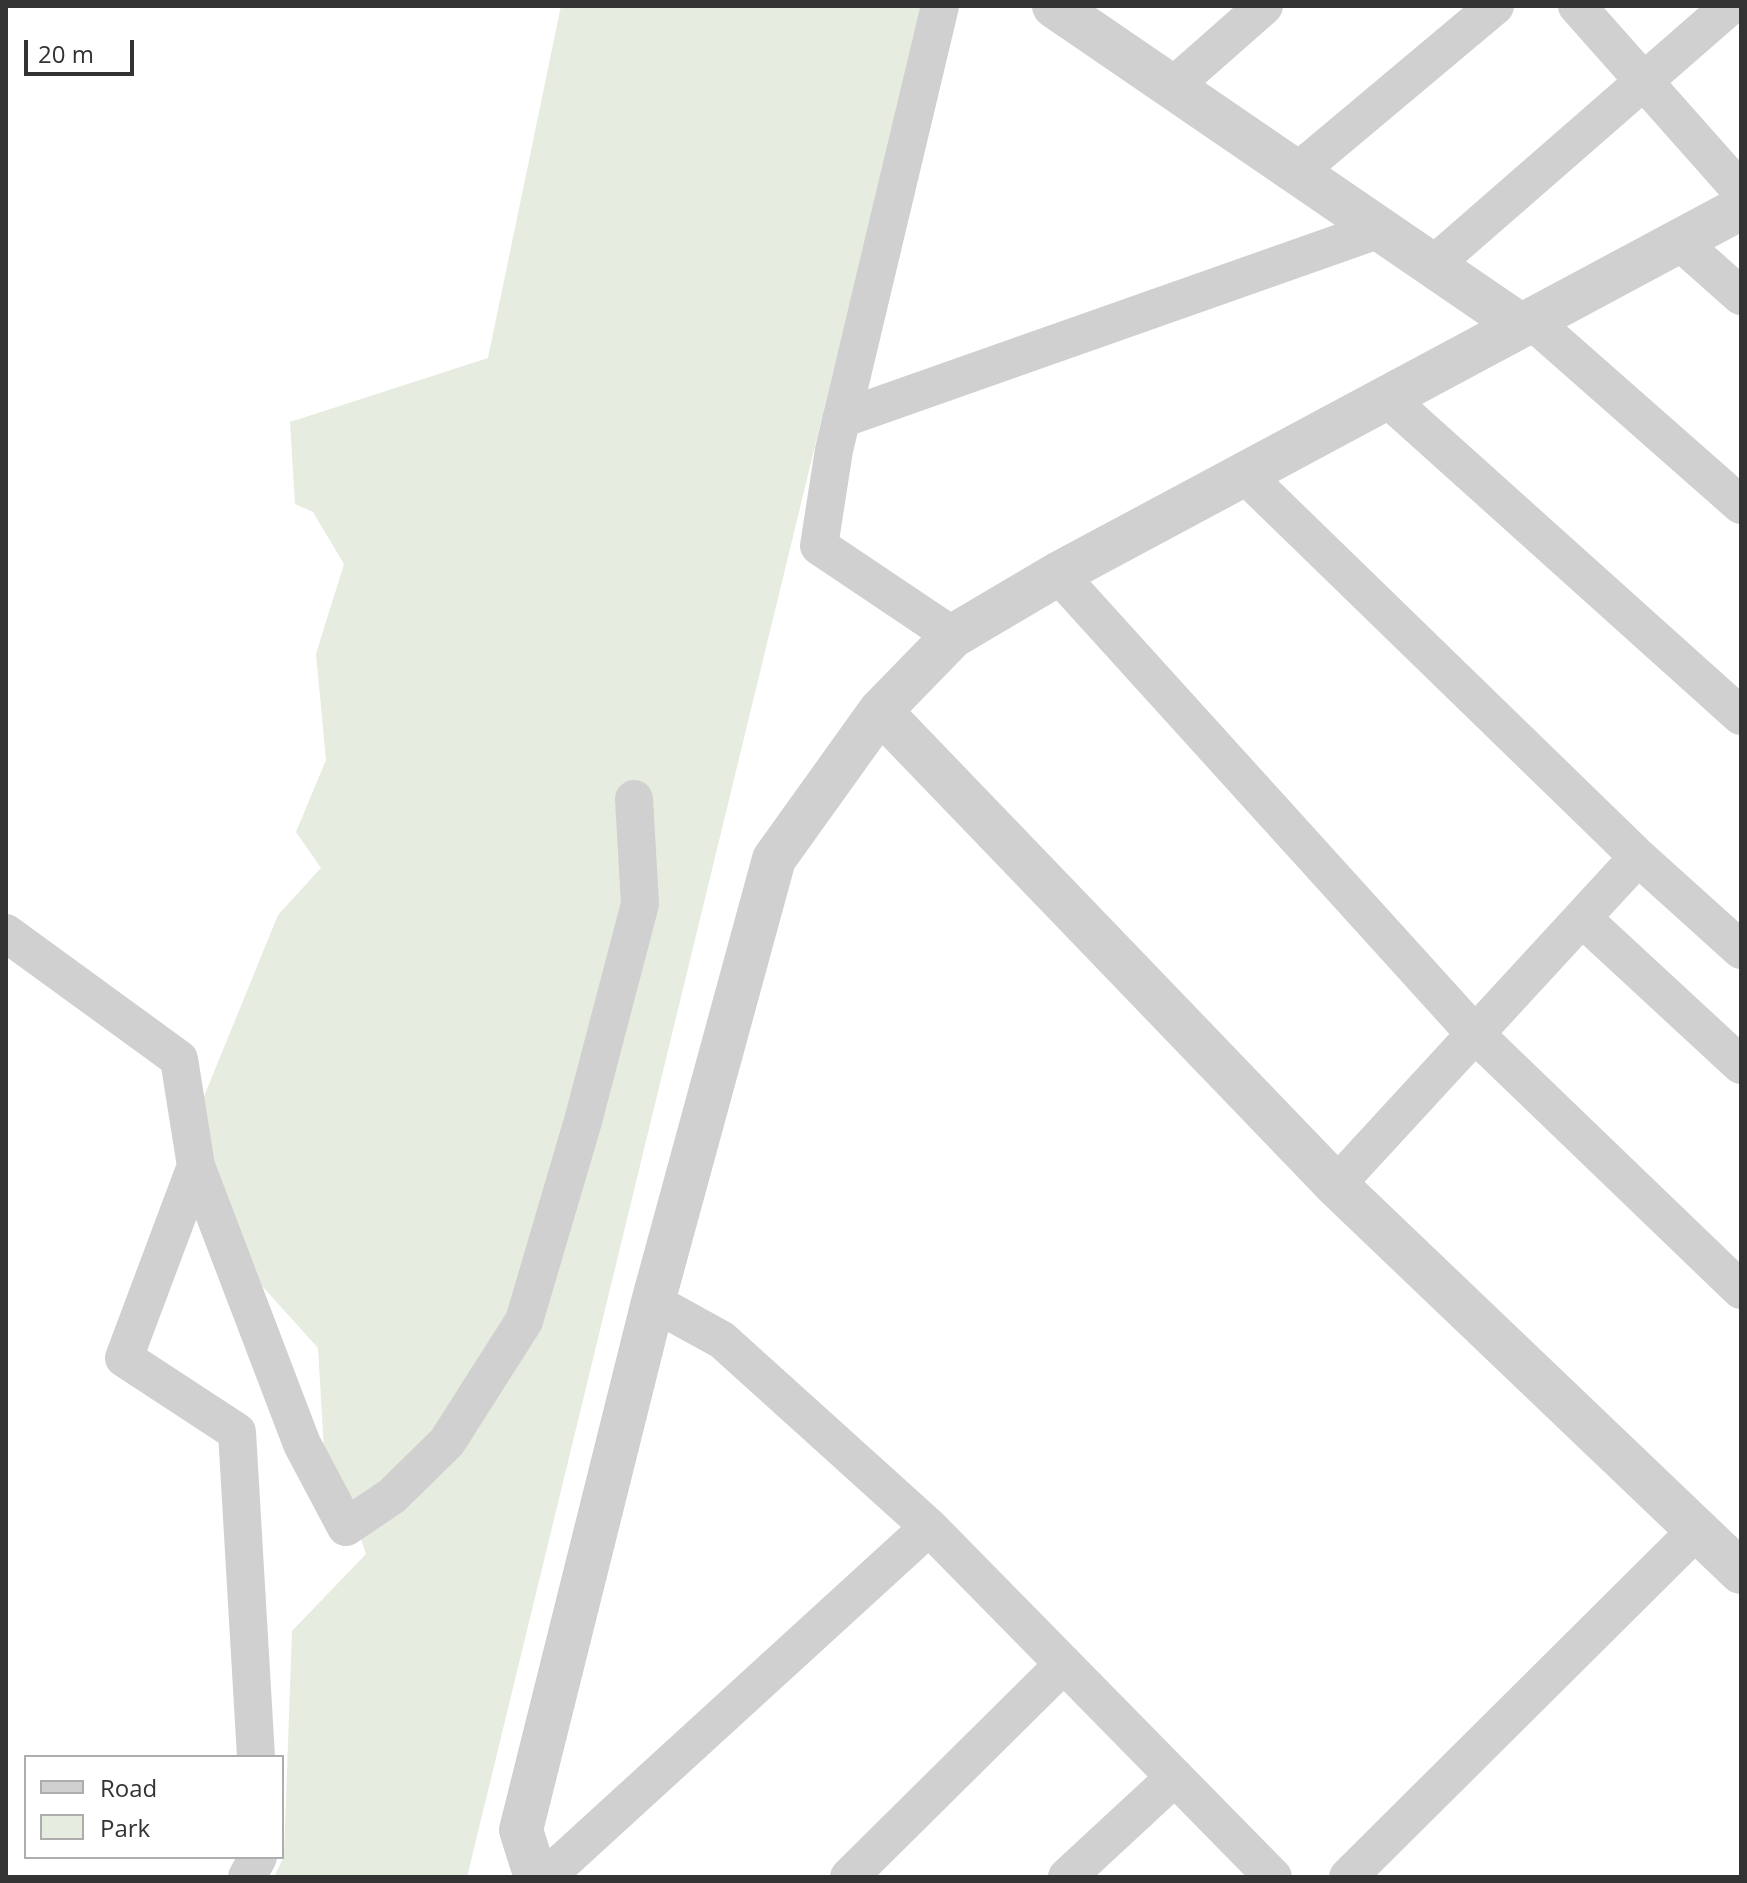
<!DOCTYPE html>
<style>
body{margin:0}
#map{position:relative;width:1747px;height:1883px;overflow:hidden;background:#fff;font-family:"Open Sans",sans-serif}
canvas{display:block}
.frame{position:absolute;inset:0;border:8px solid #333;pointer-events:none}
.legend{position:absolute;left:24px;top:1755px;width:260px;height:104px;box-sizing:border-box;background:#fff;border:2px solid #adadad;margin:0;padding:10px 14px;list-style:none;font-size:24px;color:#333}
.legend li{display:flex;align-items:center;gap:16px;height:40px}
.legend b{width:40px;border:2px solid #adadad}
.scale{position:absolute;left:24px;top:40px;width:110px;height:36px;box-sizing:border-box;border:4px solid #333;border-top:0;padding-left:10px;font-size:24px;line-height:28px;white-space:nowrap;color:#333;-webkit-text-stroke:6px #fff;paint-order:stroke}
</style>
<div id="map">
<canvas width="1747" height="1883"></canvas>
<div class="frame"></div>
<ul class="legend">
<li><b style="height:10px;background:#d0d0d0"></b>Road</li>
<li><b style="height:22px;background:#e6ecdf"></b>Park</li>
</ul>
<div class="scale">20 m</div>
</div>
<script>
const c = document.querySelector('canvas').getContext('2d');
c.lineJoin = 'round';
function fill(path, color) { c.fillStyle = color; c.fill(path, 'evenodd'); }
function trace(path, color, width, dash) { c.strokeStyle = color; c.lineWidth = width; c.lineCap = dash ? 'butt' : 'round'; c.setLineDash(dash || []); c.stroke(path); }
fill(new Path2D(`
 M561 6H922L467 1877H274L284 1856 292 1631 366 1554 346 1494 324 1450 318 1348 262 1286 215 1167 203 1099 278 915 321 868 296 832 326 760 316 654 344 564 313 512 295 504 290 422 488 358Z`), '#e6ecdf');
trace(new Path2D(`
 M940 6 834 450 819 546 953 636
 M1577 6 1741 191
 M1172 87 1264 6
 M1297 172 1495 6
 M1679 241 1741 296
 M1433 265 1730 6
 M1531 320 1741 505
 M1386 397 1741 716
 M841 419 1380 229
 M1244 474 1638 857 1741 950
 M1058 574 1475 1034 1741 1290
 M1582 918 1741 1065
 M6 933 179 1059 196 1166 302 1444 346 1527 392 1496 447 1442 524 1321 583 1121 640 904 634 799
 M196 1166 124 1358 237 1432 256 1757
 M1336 1185 1638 857
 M653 1302 722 1340 929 1527 1273 1877
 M247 1877 258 1857
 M546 1877 929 1527
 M849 1877 1064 1664
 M1067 1877 1175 1777
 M1348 1877 1697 1530`), '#d0d0d0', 38);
trace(new Path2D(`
 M1054 6 1520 325
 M880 711 1336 1185 1741 1572
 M541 1877 532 1865 521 1830 653 1302 774 859 880 711 953 636 1058 574 1741 208`), '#d0d0d0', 44);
</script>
